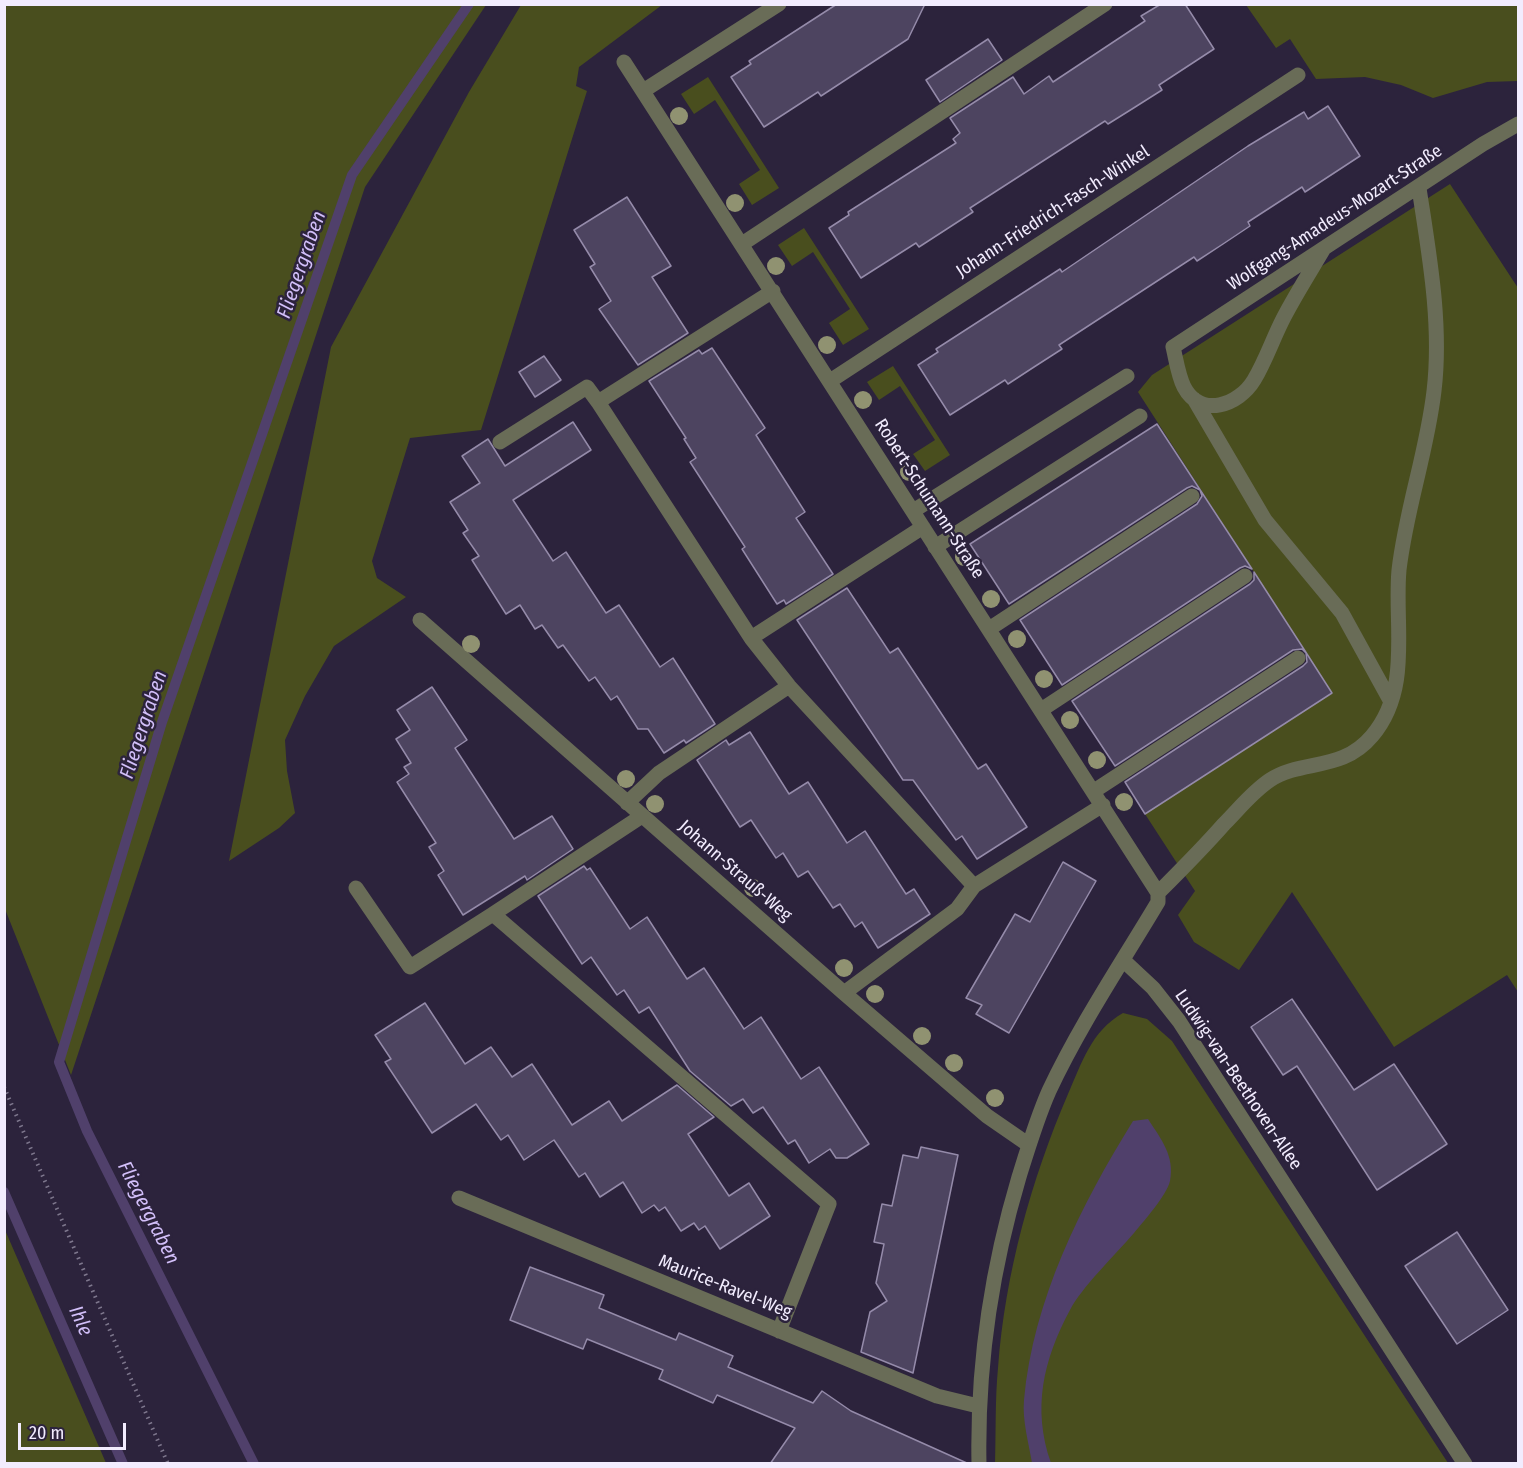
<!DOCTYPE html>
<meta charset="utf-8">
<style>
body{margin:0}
#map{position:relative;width:1523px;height:1468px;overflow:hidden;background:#2c233c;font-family:"Fira Sans Condensed",sans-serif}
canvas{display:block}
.frame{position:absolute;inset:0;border:6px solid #f2ecfe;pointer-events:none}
.scale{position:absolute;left:18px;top:1423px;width:108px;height:27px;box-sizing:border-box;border:3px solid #f2ecfe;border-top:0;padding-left:8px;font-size:18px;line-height:21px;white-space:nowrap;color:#f2ecfe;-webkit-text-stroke:4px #2c233c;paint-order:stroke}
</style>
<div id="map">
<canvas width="1523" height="1468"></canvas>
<div class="frame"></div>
<div class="scale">20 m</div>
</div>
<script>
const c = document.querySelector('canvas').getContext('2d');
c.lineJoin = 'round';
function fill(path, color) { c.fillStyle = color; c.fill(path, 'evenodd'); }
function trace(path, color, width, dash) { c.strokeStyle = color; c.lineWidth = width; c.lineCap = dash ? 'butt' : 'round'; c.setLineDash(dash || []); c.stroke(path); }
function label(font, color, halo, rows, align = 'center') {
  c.font = font + ' "Fira Sans Condensed",sans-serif'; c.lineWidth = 5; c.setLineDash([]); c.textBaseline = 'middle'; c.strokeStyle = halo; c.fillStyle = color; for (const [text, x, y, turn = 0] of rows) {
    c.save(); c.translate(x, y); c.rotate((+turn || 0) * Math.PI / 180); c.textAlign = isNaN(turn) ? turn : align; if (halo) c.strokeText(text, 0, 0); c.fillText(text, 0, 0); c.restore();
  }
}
fill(new Path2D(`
 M5 4 486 5 365 187 71 1075 5 909Z
 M521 5H662L579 67 576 86 587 91 481 430 410 438 372 561 377 578 406 597 334 646 305 696 285 740 287 771 295 813 279 828 229 861 331 347 469 92Z
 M1246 5H1518V81L1487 82 1433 98 1401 85 1365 77 1316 79 1290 39 1276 48Z
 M708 77 779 188 752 205 739 184 760 170 715 100 694 114 681 94Z
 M1450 184 1518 288V992L1507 975 1394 1047 1292 892 1239 970 1194 942 1178 915 1195 891 1145 814 1332 693 1138 392 1152 375Z
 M804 228 869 329 843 345 829 323 850 309 813 252 792 266 778 245Z
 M893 366 950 455 925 471 913 454 935 440 900 386 879 400 867 382Z
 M1123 1013 1147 1019 1172 1041 1448 1463 995 1464C996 1432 995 1399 998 1368 1005 1274 1031 1180 1068 1094 1082 1063 1091 1031 1123 1013Z
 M5 1230 106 1463H5Z`), '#494e1e');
fill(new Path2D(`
 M1148 1119C1161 1139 1175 1156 1170 1181 1167 1195 1143 1222 1134 1233 1116 1254 1081 1288 1070 1310 1043 1360 1032 1409 1051 1463H1032C1029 1444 1022 1420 1024 1400 1033 1300 1081 1205 1133 1121Z`), '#50406b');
trace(new Path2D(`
 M4 1192 123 1464
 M254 1464 87 1131 59 1062 162 722 352 175 469 4`), '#50406b', 10);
const building = new Path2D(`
 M837 4H925L908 39 821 96 818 92 764 127 731 77 751 64 749 61Z
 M1161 4H1185L1214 49 1159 85 1162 90 1132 109 1108 124 1105 121 970 208 973 212 919 247 916 243 861 278 829 228 849 215 848 212 956 143 953 139 960 133 950 118 1013 77 1024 94 1049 76 1053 82 1145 21 1141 16Z
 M988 39 1002 60 940 102 926 80Z
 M1328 106 1360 156 1305 192 1302 187 1248 222 1250 226 1223 244 1197 261 1194 257 1059 345 1062 349 1034 367 1008 384 1005 380 950 415 918 365 938 352 936 349 1060 269 1062 272 1248 146 1304 112 1308 119Z
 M627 197 671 266 652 277 688 333 638 365 599 309 611 301 590 267 595 264 574 230Z
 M712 348 765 428 756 435 805 512 796 518 833 574 786 604 784 600 777 604 742 549 745 547 690 462 696 458 684 439 686 438 649 381 699 350 702 354Z
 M544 356 561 380 535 397 519 372Z
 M573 422 591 450 513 500 553 561 566 552 606 613 619 605 660 667 673 658 715 724 686 743 684 740 664 753 648 729H638L617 696 611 700 595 677 589 681 563 645 558 648 542 625 535 629 520 605 506 614 472 560 479 556 463 533 468 530 450 502 480 483 462 456 488 439 505 466Z
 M1157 424 1252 569 1245 566 1240 568 1062 685 1020 620 1197 504 1202 496 1200 490 1192 486 1187 488 1009 604 970 544Z
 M1254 572 1307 654 1332 693 1145 814 1125 782 1303 666 1307 662 1306 653 1302 649 1293 650 1115 766 1072 701 1250 584 1254 580Z
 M847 588 890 653 898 648 978 769 986 764 1027 827 977 859 962 836 956 840 913 780H903L797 620Z
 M432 687 467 740 455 748 514 839 552 816 573 849 527 880 525 876 463 915 438 875 444 871 429 847 436 843 397 782 409 774 404 767 411 763 396 739 410 730 397 710Z
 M750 732 789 794 808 782 847 843 865 831 906 894 914 889 930 914 878 948 862 922 855 927 840 904 833 908 808 871 798 877 783 853 776 858 751 820 740 827 697 760 726 740 729 745Z
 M1063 862 1096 881 1009 1033 976 1014 982 1005 966 998 1015 914 1030 922Z
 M584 866 587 870 590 868 630 929 647 917 687 979 704 968 744 1029 761 1017 801 1079 819 1067 869 1144 847 1158H836L830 1149 809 1163 795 1140 788 1144 763 1107 753 1113 743 1099 731 1106 690 1071 649 1007 639 1013 624 990 617 995 591 957 582 964 538 896Z
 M1292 999 1354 1090 1394 1064 1447 1144 1377 1190 1297 1066 1283 1075 1251 1027Z
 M425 1003 465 1064 491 1047 512 1077 532 1064 572 1125 609 1101 622 1121 677 1085 714 1117 688 1134 729 1196 749 1183 770 1216 720 1249 705 1226 699 1230 694 1223 681 1231 665 1207 659 1211 654 1205 642 1213 623 1182 600 1197 585 1173 579 1177 554 1140 524 1160 508 1135 501 1140 476 1104 432 1133 385 1062 391 1059 375 1035Z
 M921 1147 958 1155 913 1373 861 1352 870 1312 887 1301 876 1283 884 1244 874 1242 882 1204 892 1206 903 1155 918 1158Z
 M1457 1232 1508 1310 1457 1344 1405 1266Z
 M530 1267 604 1295 599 1308 676 1340 679 1333 733 1356 728 1367 813 1403 822 1391 851 1411 969 1464H770L795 1428 717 1395 713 1403 659 1379 663 1370 587 1339 583 1349 510 1320Z`);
fill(building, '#4d4460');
trace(building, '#958baa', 1.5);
trace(new Path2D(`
 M4 1087 168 1464`), '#7e778d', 4, [1.5, 4.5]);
trace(new Path2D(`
 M624 62 1158 893V902C1121 964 1080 1025 1049 1091 1037 1118 1028 1148 1019 1177 991 1271 977 1365 979 1464
 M643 91 779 4
 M742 244 1105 4
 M1323 250C1310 272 1296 294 1284 317 1273 338 1266 360 1254 380 1239 405 1201 419 1184 387 1178 375 1176 359 1173 347L1483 144 1518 124
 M773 291 598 402 751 638 789 686 974 886 957 909 844 993
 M830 381 1298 75
 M1194 399 1265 520 1342 613 1391 702
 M500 442 587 387 598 402
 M913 511 1127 376
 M935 547 1140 416
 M420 620 844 993 987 1116 1029 1145
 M989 629 1192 496
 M751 638 923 527
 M1041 710 1245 576
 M1094 791 1298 658
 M627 803 659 773 789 686
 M642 816 493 914 829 1204 779 1331
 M974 886 1103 805
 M356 888 410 967 493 914
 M1158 893C1181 870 1203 848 1224 824 1239 809 1252 792 1270 780 1302 759 1342 772 1372 736 1412 689 1394 625 1399 570 1406 509 1427 452 1434 391 1442 324 1429 254 1419 188
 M1123 960 1153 988 1179 1021 1465 1464
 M459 1198 937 1396 978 1406`), '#696c57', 15);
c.fillStyle = '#909271';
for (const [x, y] of [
 [679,116],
 [735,203],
 [776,266],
 [827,345],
 [863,400],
 [909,472],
 [964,557],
 [991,599],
 [1017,639],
 [471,644],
 [1044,679],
 [1070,720],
 [1097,760],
 [626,779],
 [1124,802],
 [655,804],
 [753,888],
 [844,968],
 [875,994],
 [922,1036],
 [954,1063],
 [995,1098]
]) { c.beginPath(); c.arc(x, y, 9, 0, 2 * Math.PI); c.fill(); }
label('18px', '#f2ecfe', '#2c233c', [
 ["Johann-Friedrich-Fasch-Winkel",1053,212,-33],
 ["Wolfgang-Amadeus-Mozart-Straße",1335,218,-33],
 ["Robert-Schumann-Straße",929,499,57],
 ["Johann-Strauß-Weg",735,871,41],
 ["Ludwig-van-Beethoven-Allee",1238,1080,56],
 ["Maurice-Ravel-Weg",725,1287,22]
]);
label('italic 20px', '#d2bff9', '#2c233c', [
 ["Fliegergraben",302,265,-71],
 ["Fliegergraben",144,725,-72],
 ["Fliegergraben",148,1213,63],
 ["Ihle",80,1321,66]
]);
</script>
